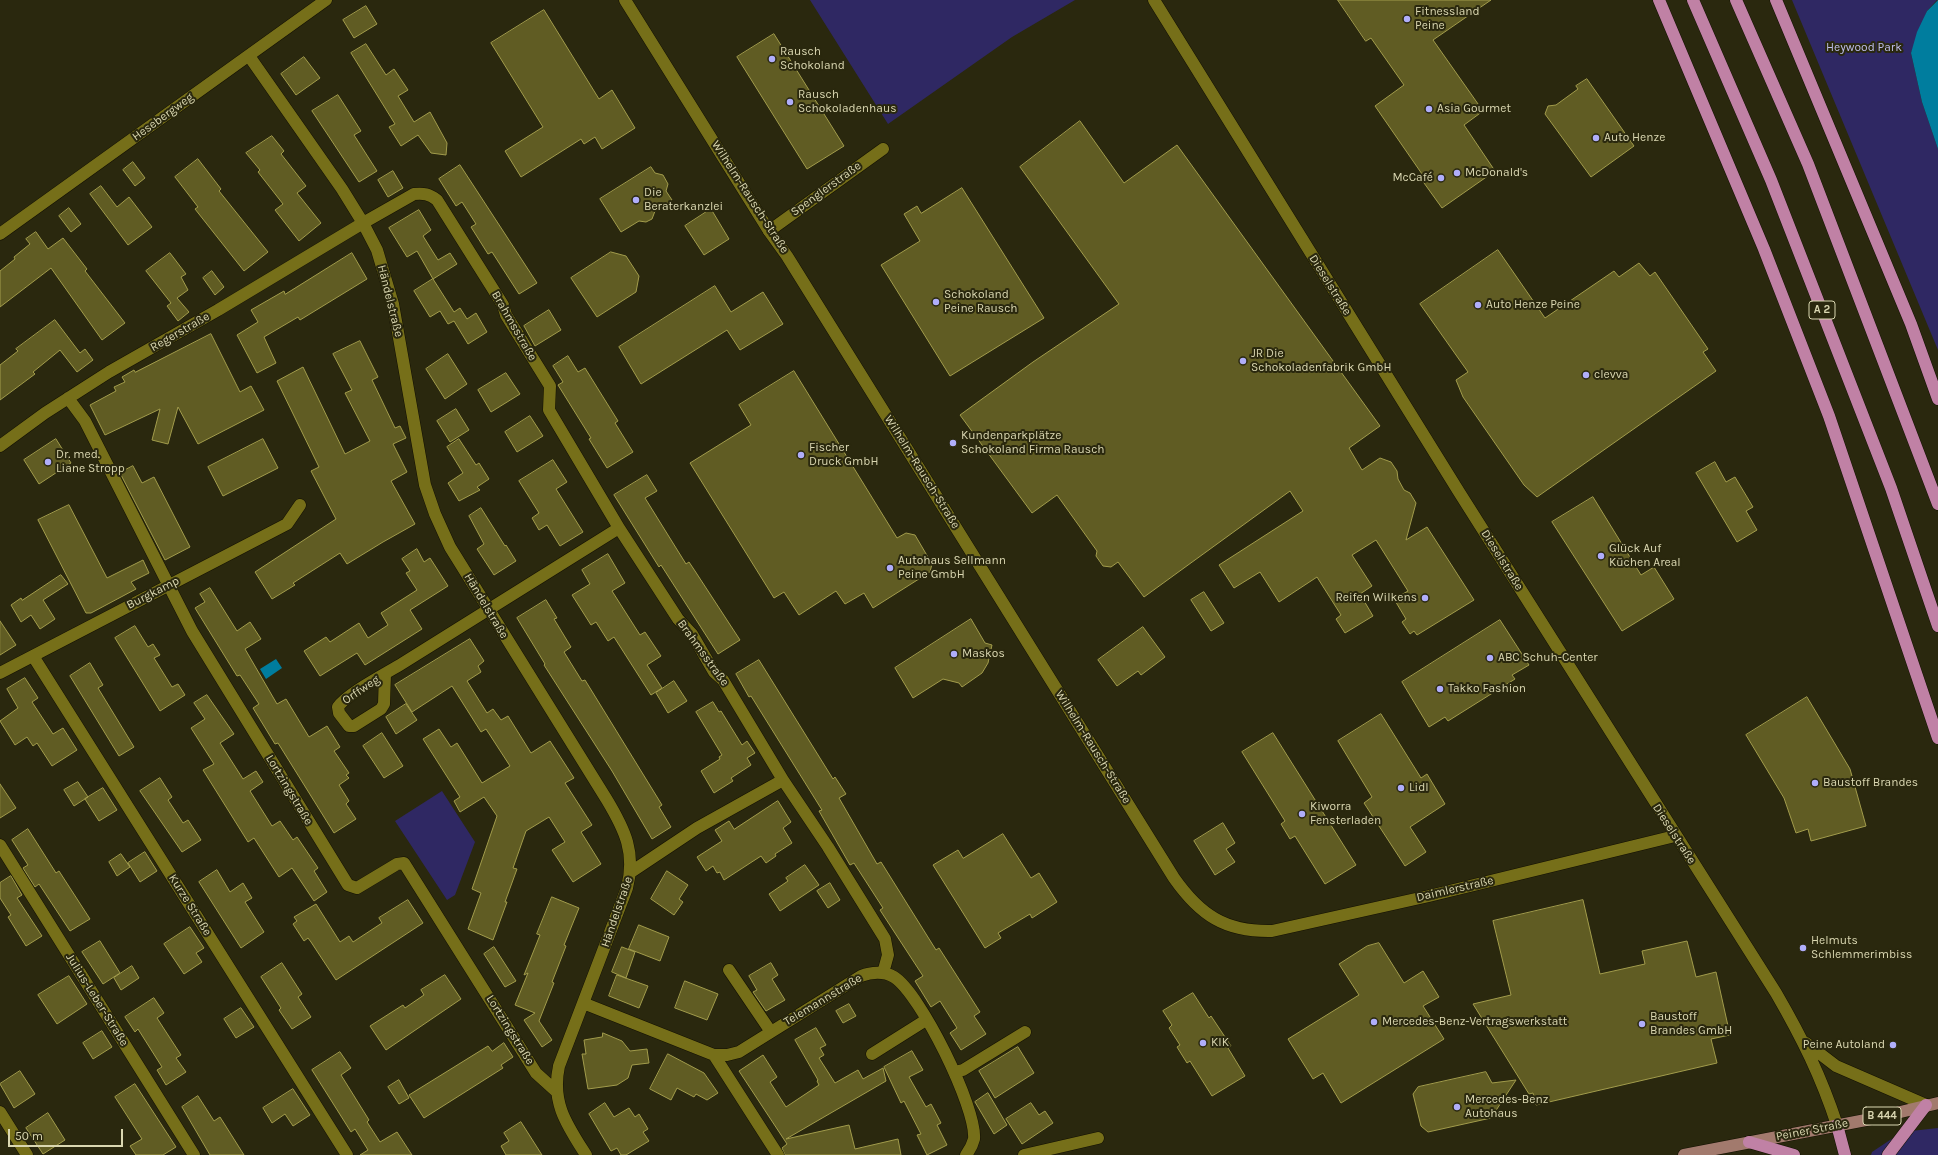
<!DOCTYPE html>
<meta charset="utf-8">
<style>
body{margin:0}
#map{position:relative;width:1938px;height:1155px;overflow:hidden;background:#2a280e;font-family:Karla,sans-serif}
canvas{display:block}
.scale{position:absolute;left:8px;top:1129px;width:115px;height:18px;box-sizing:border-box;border:2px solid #dad7b1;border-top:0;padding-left:5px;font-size:12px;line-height:14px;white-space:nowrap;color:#dad7b1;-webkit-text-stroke:3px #2a280e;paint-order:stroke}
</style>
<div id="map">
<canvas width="1938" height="1155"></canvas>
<div class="scale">50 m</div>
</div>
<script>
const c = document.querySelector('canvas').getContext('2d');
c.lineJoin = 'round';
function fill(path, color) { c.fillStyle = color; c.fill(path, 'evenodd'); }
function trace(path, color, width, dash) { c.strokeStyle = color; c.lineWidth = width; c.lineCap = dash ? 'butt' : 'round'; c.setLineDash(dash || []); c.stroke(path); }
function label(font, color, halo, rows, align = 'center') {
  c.font = font + ' Karla,sans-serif'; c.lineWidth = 4; c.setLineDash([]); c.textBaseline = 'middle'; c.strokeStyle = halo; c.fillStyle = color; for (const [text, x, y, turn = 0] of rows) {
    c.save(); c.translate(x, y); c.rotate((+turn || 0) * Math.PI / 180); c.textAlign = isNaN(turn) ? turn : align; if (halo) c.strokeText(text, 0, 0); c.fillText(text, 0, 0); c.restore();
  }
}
fill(new Path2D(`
 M810 0H1075L1012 37 888 124Z
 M1792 0H1937L1927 11 1911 53 1922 102 1938 149V350Z
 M442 791 475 842 455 895 447 900 395 821Z
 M1938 1128V1155H1871L1872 1152 1902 1132Z`), '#2f2863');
fill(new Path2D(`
 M1938 0V149L1922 102 1911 53 1917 32 1927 11Z
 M276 659 282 668 266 679 260 669Z`), '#007d9e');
const building = new Path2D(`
 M1338 0H1491L1433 40 1483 111 1464 125 1495 171 1442 208 1419 176 1422 174 1375 106 1404 85 1371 38 1366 41Z
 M366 6 377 24 354 38 343 20Z
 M544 10 599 99 612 90 635 128 602 149 595 137 584 144 581 139 521 177 505 151 543 127 491 43Z
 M774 34 844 146 807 169 737 57Z
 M366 44 386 75 394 69 408 90 398 96 414 122 430 112 447 143 446 155 431 153 418 135 401 146 389 127 395 124 351 53Z
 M304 57 320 78 296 95 281 74Z
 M1587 79 1634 146 1591 177 1545 114 1548 106 1556 105 1578 89 1576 86Z
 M338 95 361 131 354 135 377 171 359 182 312 111Z
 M1080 121 1124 183 1177 145 1380 426 1349 448 1362 470 1380 458 1391 462 1397 471 1398 479 1404 490 1410 493 1416 503 1406 540 1427 527 1474 600 1417 635 1414 631 1410 634 1402 622 1406 619 1394 599 1408 591 1376 540 1352 555 1372 586 1360 594 1373 616 1345 633 1336 619 1341 615 1317 577 1279 602 1260 572 1234 588 1219 565 1303 511 1290 491 1144 597 1118 562 1111 567 1103 566 1096 556 1097 551 1057 495 1032 513 960 415 1033 362 1119 304 1020 167Z
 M272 136 284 151 281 154 306 186 297 193 321 223 299 241 275 210 283 204 258 172 260 170 246 153Z
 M198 159 221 189 219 191 268 252 244 271 195 209 198 207 175 177Z
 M133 162 145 178 135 186 123 170Z
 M460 165 537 283 519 294 492 252 488 254 471 227 476 224 462 202 456 206 439 179Z
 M651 167 655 173 663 175 668 184 666 191 672 200 655 211 652 219 646 222 639 221 621 232 600 199Z
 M393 171 403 188 388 197 378 180Z
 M101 186 117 207 129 197 152 227 128 245 90 194Z
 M962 188 1044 318 950 376 881 265 920 241 904 214 917 206 921 213Z
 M69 208 81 224 71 232 59 216Z
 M711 209 729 239 704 255 685 226Z
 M419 210 431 230 423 236 438 260 450 253 457 264 433 279 417 251 407 257 389 228Z
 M36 232 48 249 63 238 87 269 85 271 125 323 102 340 51 268 0 307V271L15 259 14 257 30 244 26 239Z
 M1498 250 1545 318 1614 271 1619 277 1639 263 1650 276 1655 272 1708 349 1703 352 1716 371 1537 497 1524 485 1463 397 1456 380 1468 372 1420 304Z
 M611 252 626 256 639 276 636 292 597 317 571 278Z
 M170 253 186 274 181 277 188 290 177 298 189 312 178 321 167 306 171 303 146 271Z
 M352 253 367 279 300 320 298 317 264 337 276 363 257 373 237 335 258 322 251 310 284 291 285 294Z
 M212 271 224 287 215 295 203 278Z
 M433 279 454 312 460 308 467 319 476 313 487 332 468 344 454 321 448 324 440 311 430 317 414 291Z
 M715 286 731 312 763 292 783 324 740 350 727 330 641 384 619 347Z
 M549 310 561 330 535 346 524 326Z
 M55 320 80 353 85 349 93 360 77 372 60 350 33 372 35 374 0 400V365L18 351 16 349Z
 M211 334 240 392 251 386 264 410 198 444 178 407 168 444 152 440 160 409 105 435 90 405 116 391 114 387 125 382 122 377 134 370 135 372Z
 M360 341 378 377 372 380 395 428 400 426 406 438 393 444 407 472 391 481 415 524 383 542 347 564 340 553 293 583 295 585 272 599 255 572 336 519 311 471 319 467 277 381 303 367 345 454 370 441 345 393 352 390 333 354Z
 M448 354 467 384 445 399 426 369Z
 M568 356 578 372 585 368 618 421 615 423 633 452 607 468 589 439 591 438 558 385 563 382 553 366Z
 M794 371 897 538 906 533 915 535 932 564 930 572 873 608 864 593 845 604 836 591 799 615 784 592 774 598 690 463 751 425 739 405Z
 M506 373 520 394 491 412 478 390Z
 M456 409 469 430 450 442 437 421Z
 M530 416 543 436 517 452 505 432Z
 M56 439 71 463 39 484 24 460Z
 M263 439 278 468 223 496 208 467Z
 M459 439 476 465 479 463 489 479 477 487 480 490 459 501 448 483 463 473 447 447Z
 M553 460 567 482 556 489 583 532 560 546 547 525 539 530 532 518 539 513 519 481Z
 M1715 462 1726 482 1735 477 1753 507 1746 511 1757 530 1737 542 1696 473Z
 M133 466 142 483 154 477 190 547 165 560 120 473Z
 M647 475 657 491 645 498 686 564 689 562 695 571 740 640 718 654 661 565 659 567 614 495Z
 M1593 497 1641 575 1654 567 1674 599 1622 631 1552 522Z
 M69 505 107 578 143 560 149 573 131 582 136 589 91 613H86L38 520Z
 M481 508 505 546 506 545 516 561 494 575 477 549 484 544 469 516Z
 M417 549 424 562 430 558 448 586 410 610 422 629 365 665 357 653 320 676 304 651 326 637 330 642 359 623 368 638 388 625 381 613 417 590 406 573 410 571 402 559Z
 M608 554 625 583 612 591 640 635 645 632 661 656 647 665 662 688 651 695 614 637 608 641 596 622 591 625 572 595 590 584 582 570Z
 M61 575 68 584 43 600 55 619 40 629 31 615 21 622 11 605 21 598 22 600Z
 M210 588 237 631 250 622 261 639 245 649 277 704 286 699 309 737 327 726 340 747 334 751 349 773 346 775 349 778 339 785 349 801 346 804 356 819 334 833 278 743 275 744 253 708 259 704 240 675 237 676 195 608 205 602 200 594Z
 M1204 592 1224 623 1211 631 1191 600Z
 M546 600 557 618 554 619 571 647 564 652 582 681 585 680 662 805 659 807 671 827 652 839 612 771 544 665 545 664 517 618Z
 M971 619 985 643 992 645 988 663 982 673 962 687 959 683 943 679 913 698 895 668Z
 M1500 620 1529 665 1512 675 1515 679 1448 721 1445 717 1429 727 1402 682Z
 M0 621 16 645 0 655Z
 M135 626 148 647 153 644 160 655 154 658 172 687 178 684 185 695 160 711 115 638Z
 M1143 627 1165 657 1141 675 1138 671 1117 686 1098 660Z
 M470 639 484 661 478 666 481 672 467 681 487 713 493 709 501 720 508 716 531 753 550 741 574 778 565 783 592 825 581 832 601 864 573 882 552 850 565 842 549 817 526 831 513 868 517 869 505 902H507L493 940 468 929 481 893 472 889 497 816 484 797 460 812 454 801 460 797 423 739 439 729 451 747 457 743 482 783 510 766 486 729 481 732 452 686 412 712 395 685Z
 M759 660 833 779 835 777 846 794 839 798 877 864 881 862 936 950 939 948 980 1012 974 1016 986 1034 961 1050 950 1033 957 1028 940 1001 931 1007 915 981 923 976 880 910 883 908 854 863 850 865 819 811 822 810 751 696 749 697 736 674Z
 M90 663 103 685 98 688 134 747 119 756 70 676Z
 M25 678 38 698 32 702 53 734 63 728 77 750 52 766 37 743 33 746 27 737 15 745 0 721 18 708 7 689Z
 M674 681 687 701 668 713 656 693Z
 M207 695 234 734 220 743 243 779 256 771 263 782 250 791 272 826 280 821 293 840 297 837 318 868 314 871 327 892 314 901 292 868 279 877 254 838 248 842 203 770 214 764 191 728 205 719 194 703Z
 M1807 697 1850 769 1866 826 1811 841 1808 829 1796 833 1784 798 1746 735Z
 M713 702 719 712 721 711 742 745 747 741 755 753 747 758 751 765 731 778 733 781 714 793 701 771 720 759 719 757 722 755 696 712Z
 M406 704 417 720 396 734 386 717Z
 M1381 714 1421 778 1427 774 1445 804 1410 827 1426 852 1405 866 1364 803 1372 797 1338 741Z
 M382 733 403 766 384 778 363 746Z
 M1273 733 1356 865 1325 884 1295 836 1290 839 1281 824 1285 821 1242 752Z
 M160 778 172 797 168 800 183 823 188 820 201 840 182 852 140 791Z
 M78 782 88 797 74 806 64 790Z
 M0 784 16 808 0 818Z
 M103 788 117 810 99 821 85 799Z
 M778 801 791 822 783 828 792 843 775 854 776 856 766 863 761 856 724 880 720 872 717 873 713 866 706 871 697 857 722 841 715 830 729 821 734 829Z
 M1223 823 1235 843 1226 849 1235 862 1215 875 1194 841Z
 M28 829 56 873 59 871 90 919 70 931 39 884 35 887 23 868 28 865 12 840Z
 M1003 834 1031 878 1039 873 1057 902 1032 918 1030 914 998 933 1001 938 985 948 933 865 958 850 963 858Z
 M145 852 157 871 140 882 128 863Z
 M121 854 130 867 117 876 109 862Z
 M805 865 819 885 780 911 769 894 788 881 786 878Z
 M217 870 230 892 243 883 252 898 245 902 264 932 241 948 199 882Z
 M667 871 688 885 679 899 683 902 674 915 651 899Z
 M11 876 22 895 17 898 42 936 26 946 8 917 11 915 0 898V883Z
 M830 883 840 900 828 908 817 891Z
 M552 897 579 908 564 945 566 946 552 982 554 983 539 1021 552 1040 542 1047 524 1020 535 1013 515 1005 528 973 524 975 540 935 537 934Z
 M408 900 423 923 336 980 311 942 308 938 304 941 293 924 297 921 294 917 316 904 340 942 349 936 353 942 382 923 379 918Z
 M1583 900 1600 974 1645 964 1642 951 1687 941 1696 977 1716 972 1730 1035 1711 1039 1717 1063 1536 1105 1533 1093 1529 1094 1473 1004 1511 995 1493 921Z
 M639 925 669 937 660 961 629 949Z
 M190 927 204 948 196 953 202 962 184 974 164 944Z
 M100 941 120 973 103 984 82 952Z
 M1379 943 1404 983 1423 971 1439 997 1423 1006 1444 1039 1341 1103 1323 1073 1313 1079 1288 1039 1359 995 1339 964 1367 946Z
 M494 947 516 981 505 987 484 954Z
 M622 947 635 952 626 978 612 972Z
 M282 963 302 994 298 997 311 1017 292 1029 279 1010 281 1008 261 977Z
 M771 963 778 975 772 979 785 1000 766 1011 753 992 757 990 749 976Z
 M132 966 139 978 121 990 114 978Z
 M445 975 461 999 386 1050 370 1026 403 1005 405 1008 424 995 421 990Z
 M617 975 648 986 639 1008 609 996Z
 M69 976 87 1004 57 1024 38 995Z
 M685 981 718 994 707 1020 675 1008Z
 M1193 993 1209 1018 1211 1016 1231 1046 1228 1048 1245 1076 1212 1096 1190 1061 1187 1063 1177 1047 1180 1045 1169 1028 1172 1025 1163 1011Z
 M154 998 164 1013 157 1018 181 1055 176 1058 186 1072 166 1085 157 1070 162 1067 138 1029 135 1032 125 1017Z
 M849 1004 856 1016 843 1023 836 1011Z
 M241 1008 254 1027 236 1038 224 1019Z
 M816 1028 826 1045 820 1048 824 1055 819 1058 835 1083 858 1070 863 1079 883 1068 886 1081 786 1139 849 1125 855 1149 898 1139 901 1155H785L782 1148 787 1144 739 1071 763 1055 777 1077 770 1082 786 1107 819 1085 817 1081 818 1080 795 1040Z
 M102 1031 112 1047 93 1059 83 1043Z
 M603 1033 622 1041 630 1051 647 1049 649 1063 632 1065 628 1078 617 1085 588 1089 582 1054H586L584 1040 602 1037Z
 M504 1043 513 1057 501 1065 503 1068 424 1118 409 1095 488 1046 492 1051Z
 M1018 1047 1034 1073 995 1098 979 1071Z
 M912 1051 923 1070 909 1077 926 1107 931 1104 941 1123 937 1125 947 1145 927 1155 917 1135 921 1134 904 1101 901 1103 884 1067Z
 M340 1052 351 1068 341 1075 369 1120 367 1122 380 1142 397 1132 412 1155H360L368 1150 355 1129 351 1132 312 1070Z
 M668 1054 704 1073 718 1093 707 1100 696 1094 694 1097 677 1088 671 1100 650 1089Z
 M20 1071 35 1094 14 1108 0 1084Z
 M1486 1072 1492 1083 1516 1080 1491 1118 1428 1132 1421 1126 1413 1094 1418 1087Z
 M399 1080 409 1098 399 1104 388 1087Z
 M135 1084 176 1147 163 1155H136L130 1146 142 1139 115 1097Z
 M293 1089 310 1115 293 1126 285 1114 272 1123 263 1108Z
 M988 1093 1007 1125 994 1134 975 1102Z
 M198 1096 214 1121 220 1117 244 1155H210L182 1107Z
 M605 1103 614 1117 629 1108 635 1117 639 1114 648 1129 643 1132 649 1141 626 1155H621L617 1148 611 1151 589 1114Z
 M1031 1103 1039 1115 1045 1111 1053 1123 1022 1144 1006 1119Z
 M48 1113 65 1140 43 1154 26 1128Z
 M521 1122 542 1155H506L501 1146 509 1141 504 1133Z`);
fill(building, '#605c23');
trace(building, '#a29c4c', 1);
const street = new Path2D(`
 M249 56 342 189 363 223 377 250 393 304 425 485 435 514 450 547 607 800C625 830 636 853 627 888L559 1066C551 1103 567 1125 586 1155
 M769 231 883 149
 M0 234 326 0
 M68 398 85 421 192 631 348 885 357 888 397 864 404 863 536 1073 557 1092
 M0 446 45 413 109 372 218 310 363 223 414 194C424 193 429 194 437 200L503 305 506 315 550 386 549 410 619 528 678 619 692 634 714 672 723 680 783 780 697 828 631 872
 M33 656 347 1155
 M0 673 287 524 300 505
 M385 674 384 704 381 709 354 726H349L339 713 338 707C346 694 387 673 403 663 475 618 547 573 619 528
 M783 780 828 847 885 939 888 955 883 973
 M0 845 194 1155
 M729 970 771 1032
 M583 1003 714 1055H727L739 1052 861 976C871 972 884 971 894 977 920 993 977 1108 974 1139 973 1143 969 1151 966 1155
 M872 1054 926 1020
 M714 1055 778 1155
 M954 1072 963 1070 1025 1032
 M0 1112 27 1155
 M1024 1155 1098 1138`);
const secondary = new Path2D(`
 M625 0 769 231 787 256 1174 878C1200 915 1225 932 1272 931L1429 896 1675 836
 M1154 0 1459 492 1776 993C1802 1038 1821 1076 1837 1125
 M1806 1043 1836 1066 1926 1105`);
const primary = new Path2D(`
 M1684 1155 1871 1119 1938 1103`);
const highway = new Path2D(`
 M1659 0 1764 249 1829 416 1938 738
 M1693 0 1771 180 1891 488 1938 626
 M1736 0 1808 164 1938 504
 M1776 0 1911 324 1938 399
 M1837 1125 1845 1155
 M1749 1142 1794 1155
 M1888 1155 1926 1105`);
trace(street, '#131000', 13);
trace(secondary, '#131000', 13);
trace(primary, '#131000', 13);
trace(highway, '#131000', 13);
trace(street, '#766f19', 12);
trace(secondary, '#766f19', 12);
trace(primary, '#a27a6d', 12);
trace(highway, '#c081a5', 12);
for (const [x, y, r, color] of [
 [1407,19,4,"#b0aefa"],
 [772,59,4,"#b0aefa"],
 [790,102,4,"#b0aefa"],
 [1429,109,4,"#b0aefa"],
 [1596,138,4,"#b0aefa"],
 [1457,173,4,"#b0aefa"],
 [1441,178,4,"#b0aefa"],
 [636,200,4,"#b0aefa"],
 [936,302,4,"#b0aefa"],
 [1478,305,4,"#b0aefa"],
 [1243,361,4,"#b0aefa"],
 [1586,375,4,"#b0aefa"],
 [953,443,4,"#b0aefa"],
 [801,455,4,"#b0aefa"],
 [48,462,4,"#b0aefa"],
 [1601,556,4,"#b0aefa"],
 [890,568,4,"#b0aefa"],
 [1425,598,4,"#b0aefa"],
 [954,654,4,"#b0aefa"],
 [1490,658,4,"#b0aefa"],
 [1440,689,4,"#b0aefa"],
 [1815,783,4,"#b0aefa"],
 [1401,788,4,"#b0aefa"],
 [1302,814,4,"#b0aefa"],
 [1803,948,4,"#b0aefa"],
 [1374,1022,4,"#b0aefa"],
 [1642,1024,4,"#b0aefa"],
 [1203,1043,4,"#b0aefa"],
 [1893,1045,4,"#b0aefa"],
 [1457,1107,4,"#b0aefa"]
]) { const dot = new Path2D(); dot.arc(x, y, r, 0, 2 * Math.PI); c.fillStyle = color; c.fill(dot); trace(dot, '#2a280e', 1.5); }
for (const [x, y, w] of [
 [1822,310,26],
 [1882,1116,38]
]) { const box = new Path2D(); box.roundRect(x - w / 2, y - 9, w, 18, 3); c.fillStyle = '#2a280e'; c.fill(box); trace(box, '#dad7b1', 1); }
label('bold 11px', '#dad7b1', null, [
 ["A 2",1822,310],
 ["B 444",1882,1116]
]);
label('12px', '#dad7b1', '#2a280e', [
 ["Fitnessland",1415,12],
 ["Peine",1415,26],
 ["Rausch",780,52],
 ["Schokoland",780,66],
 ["Rausch",798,95],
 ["Schokoladenhaus",798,109],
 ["Asia Gourmet",1437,109],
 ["Auto Henze",1604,138],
 ["McDonald's",1465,173],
 ["McCafé",1433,178,"right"],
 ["Die",644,193],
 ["Beraterkanzlei",644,207],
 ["Schokoland",944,295],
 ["Peine Rausch",944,309],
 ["Auto Henze Peine",1486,305],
 ["JR Die",1251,354],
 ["Schokoladenfabrik GmbH",1251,368],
 ["clevva",1594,375],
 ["Kundenparkplätze",961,436],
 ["Schokoland Firma Rausch",961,450],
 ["Fischer",809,448],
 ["Druck GmbH",809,462],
 ["Dr. med.",56,455],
 ["Liane Stropp",56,469],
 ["Glück Auf",1609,549],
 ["Küchen Areal",1609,563],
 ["Autohaus Sellmann",898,561],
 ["Peine GmbH",898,575],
 ["Reifen Wilkens",1417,598,"right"],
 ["Maskos",962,654],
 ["ABC Schuh-Center",1498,658],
 ["Takko Fashion",1448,689],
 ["Baustoff Brandes",1823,783],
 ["Lidl",1409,788],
 ["Kiworra",1310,807],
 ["Fensterladen",1310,821],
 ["Helmuts",1811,941],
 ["Schlemmerimbiss",1811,955],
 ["Baustoff",1650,1017],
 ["Brandes GmbH",1650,1031],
 ["Mercedes-Benz-Vertragswerkstatt",1382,1022],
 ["KIK",1211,1043],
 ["Peine Autoland",1885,1045,"right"],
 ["Mercedes-Benz",1465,1100],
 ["Autohaus",1465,1114]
], 'left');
label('12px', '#bebeec', '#2a280e', [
 ["Heywood Park",1864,48]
]);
label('12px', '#dad7b1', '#2a280e', [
 ["Hesebergweg",163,117,-36],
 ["Spenglerstraße",826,189,-36],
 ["Wilhelm-Rausch-Straße",750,197,57],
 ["Dieselstraße",1330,285,58],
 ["Händelstraße",390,301,76],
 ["Brahmsstraße",514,326,60],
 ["Regerstraße",180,332,-30],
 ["Wilhelm-Rausch-Straße",922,472,58],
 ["Dieselstraße",1502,560,58],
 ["Burgkamp",153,593,-27],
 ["Händelstraße",486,606,59],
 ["Brahmsstraße",703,653,54],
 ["Orffweg",361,690,-34],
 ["Wilhelm-Rausch-Straße",1093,747,58],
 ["Lortzingstraße",289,790,59],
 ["Dieselstraße",1674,834,57],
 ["Daimlerstraße",1455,889,-13],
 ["Kurze Straße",190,905,58],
 ["Händelstraße",617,912,-71],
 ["Julius-Leber-Straße",97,1000,58],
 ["Telemannstraße",823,1000,-31],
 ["Lortzingstraße",510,1030,58],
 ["Peiner Straße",1812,1130,-11]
]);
</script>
